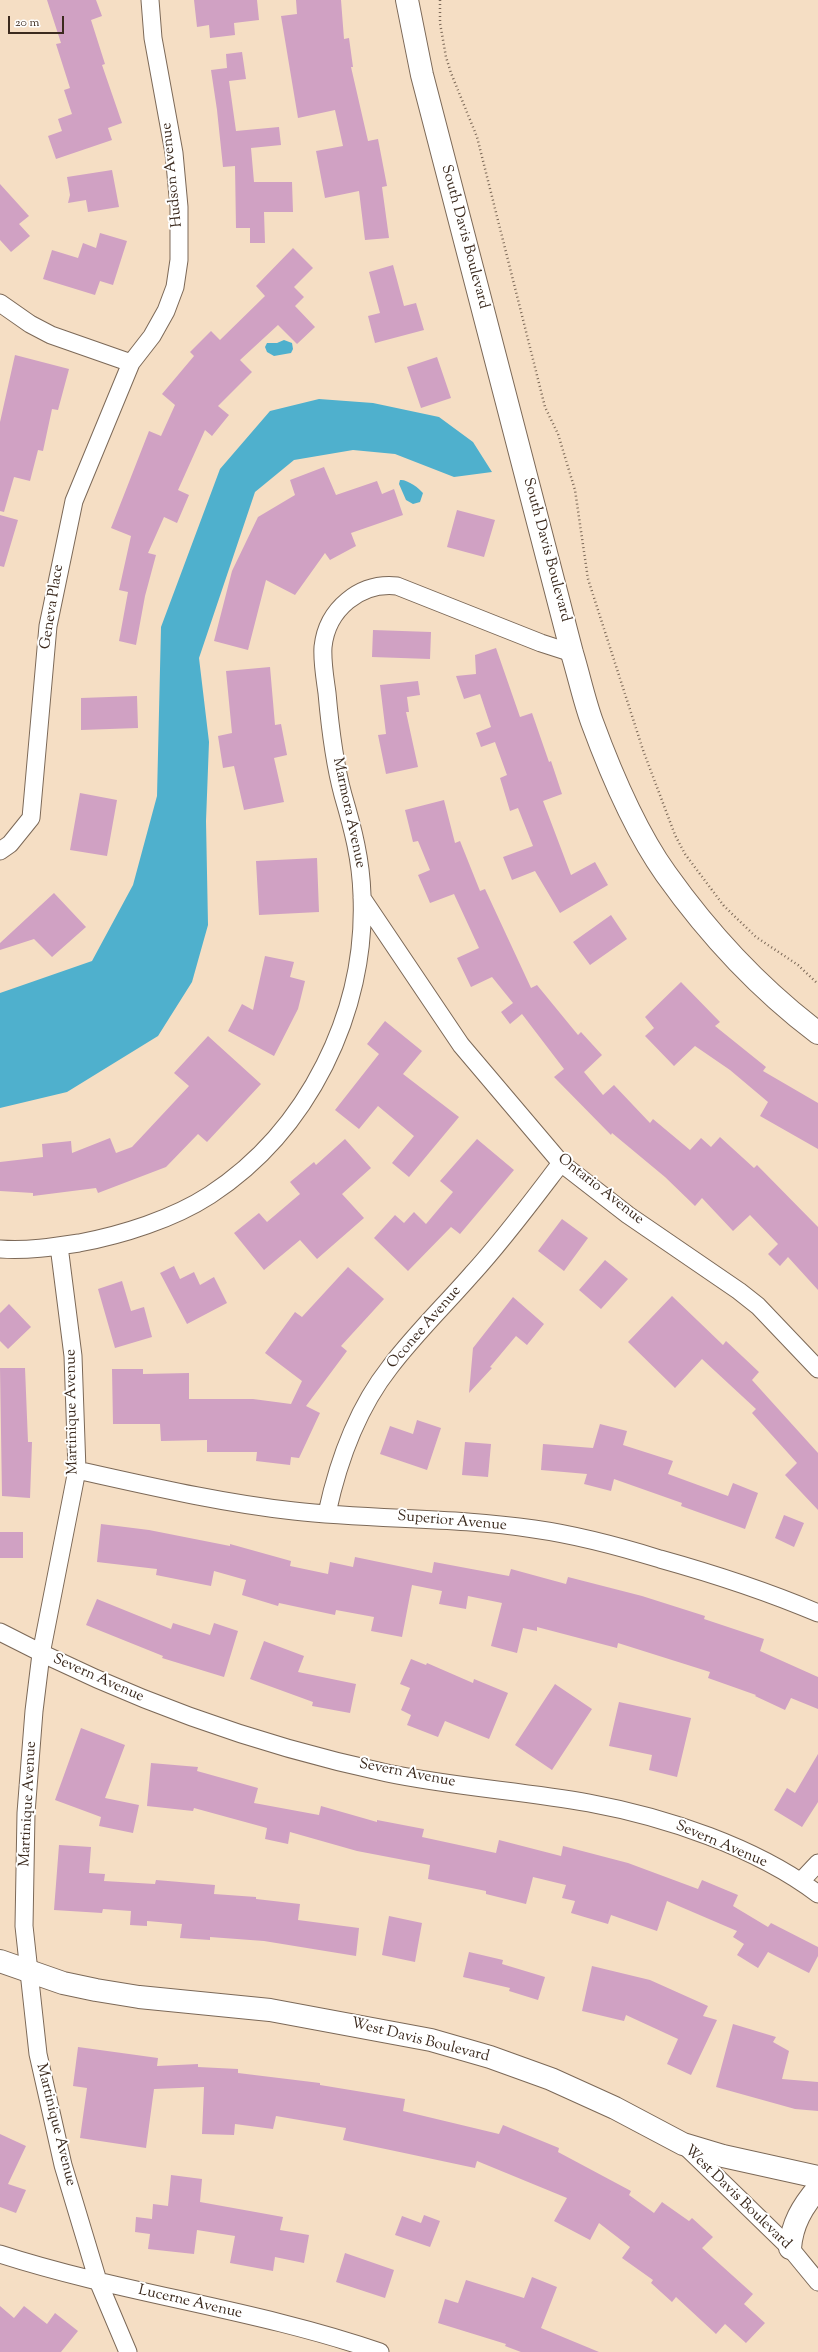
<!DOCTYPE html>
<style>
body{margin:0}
#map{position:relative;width:818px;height:2352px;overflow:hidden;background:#f5dec4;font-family:"Sorts Mill Goudy",serif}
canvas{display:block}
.scale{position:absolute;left:8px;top:16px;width:56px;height:18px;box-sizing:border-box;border:2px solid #3b2a1e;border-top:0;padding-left:5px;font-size:12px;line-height:14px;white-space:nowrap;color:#3b2a1e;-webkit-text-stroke:3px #fff;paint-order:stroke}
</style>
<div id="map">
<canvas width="818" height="2352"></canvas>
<div class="scale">20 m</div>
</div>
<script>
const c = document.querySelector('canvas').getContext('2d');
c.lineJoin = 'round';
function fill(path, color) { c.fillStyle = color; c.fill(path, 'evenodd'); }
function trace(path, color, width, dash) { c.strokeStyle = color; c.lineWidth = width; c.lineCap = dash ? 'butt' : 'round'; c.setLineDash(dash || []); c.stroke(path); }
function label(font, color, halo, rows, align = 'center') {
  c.font = font + ' "Sorts Mill Goudy",serif'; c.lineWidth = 4; c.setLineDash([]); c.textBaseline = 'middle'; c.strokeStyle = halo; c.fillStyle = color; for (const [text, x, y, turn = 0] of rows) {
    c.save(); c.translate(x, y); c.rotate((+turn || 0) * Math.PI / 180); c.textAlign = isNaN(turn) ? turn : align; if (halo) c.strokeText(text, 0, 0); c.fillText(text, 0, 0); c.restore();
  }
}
fill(new Path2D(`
 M284 340 292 343 293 349 291 353 274 356 267 352 265 347 267 343H277Z
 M319 399 373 403 439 417 473 442 492 472 454 477 395 454 353 450 294 460 255 492 199 658 209 742 206 821 208 925 192 982 158 1036 67 1092 0 1108V993L92 961 133 885 157 796 161 627 220 469 270 411Z
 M400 480C407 479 419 488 423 493L420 502 413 504 406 500 399 484Z`), '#4fb0cd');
fill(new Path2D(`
 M47 0H96L102 16 91 20 105 64 102 65 122 123 108 128 112 140 56 159 48 136 62 131 58 119 72 114 64 90 70 88 56 44 61 43Z
 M194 0H257L259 20 234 23 235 35 210 38 209 25 197 27Z
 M296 0H341L344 39 349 38 353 67H351L368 141 378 139 387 186 382 187 389 238 365 240 359 191 325 198 316 151 343 146 335 110 298 118 281 16 297 14Z
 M242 52 246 79 229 81 236 131 279 127 281 145 251 148 254 182H292L293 212H264L265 243H250V228H236L235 166 223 167 217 110 211 70 227 68 226 54Z
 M112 170 119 207 88 212 86 200 68 203 70 195 67 177Z
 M0 184 29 216 19 224 30 236 11 252 0 240Z
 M100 233 127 241 113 285 100 281 95 295 43 279 52 250 78 258 83 243 96 248Z
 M293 248 313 268 294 287 304 297 295 306 315 327 297 344 278 325 240 360 252 372 218 406 229 415 212 436 205 430 178 490 189 495 177 523 164 517 148 553 156 555 145 596 136 645 119 641 128 592 119 590 131 536 111 528 149 431 161 436 175 405 162 394 194 356 190 352 211 331 220 340 265 296 256 286Z
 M393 265 404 306 416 303 424 330 375 343 368 316 380 313 369 272Z
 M15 355 69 369 58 410 52 409 43 451 38 450 30 481 14 477 4 512 0 511V422Z
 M437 357 451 398 421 408 407 367Z
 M324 467 336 495 377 481 382 494 394 489 403 515 351 533 356 546 330 560 325 553 295 595 266 580 248 650 214 641 232 571 258 517 295 495 290 480Z
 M457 510 495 520 484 557 447 547Z
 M0 515 18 520 4 567 0 566Z
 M373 630 431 632 430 659 372 657Z
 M496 648 520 717 532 713 549 762 551 761 562 794 543 801 571 875 595 862 608 885 560 913 535 871 512 880 503 857 533 846 518 808 510 811 500 778 507 775 495 742 481 747 476 733 491 727 480 694 464 699 456 676 476 674 475 655Z
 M270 667 275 725 281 724 287 755 274 758 284 802 244 810 234 766 223 768 218 736 232 733 226 671Z
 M418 681 420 695 407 697 409 712H406L418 767 386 774 378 735 386 734 380 685Z
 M137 696 138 728 81 730V698Z
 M80 793 117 800 107 856 70 850Z
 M444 800 455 843 460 841 480 891 485 889 531 988 537 985 578 1035 581 1032 602 1055 584 1072 603 1095 614 1085 650 1123 653 1119 690 1150 701 1138 711 1147 720 1137 754 1168 757 1165 818 1227V1290L788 1257 780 1266 768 1254 778 1244 750 1215 733 1231 702 1198 695 1206 665 1177 612 1133 611 1135 554 1077 564 1069 522 1014 510 1024 501 1012 513 1003 492 977 471 987 457 958 479 948 454 894 430 903 418 875 430 870 418 841 413 842 405 810Z
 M317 858 319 912 259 915 256 861Z
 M54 893 86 927 52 957 34 939 0 950V943Z
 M611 915 627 939 590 965 573 942Z
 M265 956 294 962 290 977 305 981 298 1009 274 1056 228 1031 242 1004 253 1010Z
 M681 982 720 1022 715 1026 766 1067 763 1071 818 1103V1149L760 1116 768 1102 730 1070 695 1046 674 1066 645 1036 654 1028 645 1017Z
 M385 1021 422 1051 403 1074 459 1117 409 1177 392 1163 414 1136 378 1106 359 1129 335 1110 379 1054 367 1044Z
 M208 1036 261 1084 207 1142 198 1134 166 1167 98 1193 96 1188 33 1196V1193L0 1191V1162L43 1157 42 1144 71 1141 72 1153 110 1138 116 1153 132 1147 189 1086 174 1073Z
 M345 1139 371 1168 342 1194 364 1218 317 1259 300 1240 264 1270 234 1233 259 1213 267 1222 300 1194 290 1182 314 1162 316 1165Z
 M477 1139 514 1170 460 1234 451 1227 408 1271 374 1238 395 1215 404 1223 414 1212 426 1224 453 1192 440 1181Z
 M562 1219 588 1238 564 1271 538 1251Z
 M605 1260 628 1279 601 1309 579 1290Z
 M174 1266 180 1279 194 1272 200 1285 214 1277 227 1303 187 1324 160 1273Z
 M348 1267 384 1299 341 1346 347 1351 306 1406 320 1413 299 1458 291 1457 290 1465 256 1461 257 1452H207V1440L161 1441 160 1424H113L112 1369H143V1374L189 1373V1399H253L291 1404 302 1381 265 1353 295 1312 302 1317Z
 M122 1281 131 1311 144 1307 152 1337 115 1348 98 1289Z
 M672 1296 723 1345 726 1341 759 1372 752 1380 818 1453V1510L785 1475 797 1463 752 1413 756 1409 702 1359 675 1388 628 1342Z
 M513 1297 544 1324 527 1345 516 1336 490 1367 492 1368 469 1393 473 1348Z
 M9 1304 31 1327 8 1349 0 1341V1313Z
 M0 1368H25L28 1442H32L30 1498 2 1496Z
 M417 1420 441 1428 427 1470 380 1454 390 1426 413 1434Z
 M600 1424 627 1431 623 1445 673 1461 668 1474 728 1496 733 1483 758 1493 745 1529 681 1506 682 1503 614 1479 611 1491 584 1484 587 1474 541 1470 543 1444 593 1448Z
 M465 1442 491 1444 488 1477 462 1475Z
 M784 1515 804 1523 794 1547 775 1538Z
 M101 1524 149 1530 230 1546V1544L291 1561 290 1566 328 1574 330 1562 353 1567 355 1557 432 1573 434 1562 509 1576 511 1569 566 1584 568 1577 642 1596 705 1616 704 1619 764 1639 760 1651 818 1677V1709L791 1698 785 1710 755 1696 756 1695 708 1678 710 1672 618 1643 617 1648 537 1627V1631L523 1628 517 1653 491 1646 502 1603 468 1596 466 1609 439 1604 442 1591 412 1585 402 1637 371 1631 374 1617 336 1610 335 1615 279 1603 278 1606 242 1595 246 1580 214 1571 211 1586 156 1575 157 1569 97 1562Z
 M0 1532H23V1558H0Z
 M97 1599 171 1629 173 1623 210 1635 214 1623 238 1631 224 1677 162 1658 163 1656 86 1625Z
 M264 1641 304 1656 298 1672 356 1684 350 1713 312 1706 313 1702 250 1679Z
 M411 1659 426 1665 427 1663 473 1683 474 1679 508 1693 489 1739 445 1721 438 1737 407 1725 411 1715 401 1710 410 1688 400 1684Z
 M555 1684 592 1709 552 1770 515 1745Z
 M619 1702 691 1718 677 1777 649 1770 652 1755 609 1746Z
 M81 1728 125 1745 105 1798 139 1805 133 1833 99 1826 101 1817 55 1800Z
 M818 1754V1802L802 1827 774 1810 787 1788 795 1793Z
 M151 1763 198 1767 197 1771 258 1788 254 1803 319 1815 321 1806 377 1822V1820L424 1829 422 1837 496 1853 499 1840 561 1856 563 1846 628 1863 698 1889 702 1880 738 1895 733 1906 768 1927 771 1923 818 1947V1956L809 1973 768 1952 758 1968 737 1955 744 1944 733 1937 737 1931 667 1901 657 1931 611 1915 608 1924 571 1913 575 1901 562 1898 566 1885 533 1877 526 1904 486 1894V1891L428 1879 430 1865 357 1851 290 1832 288 1844 265 1839 267 1828 194 1808 193 1811 147 1806Z
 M59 1845 91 1847 89 1873 105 1874 104 1881 155 1884 156 1880 215 1885 214 1894 256 1897V1899L300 1904 298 1920 359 1928 356 1956 264 1941 210 1937V1940L180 1938 182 1924 147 1921V1926L130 1925 131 1911 103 1909 102 1913 54 1910Z
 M389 1916 422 1923 415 1962 382 1955Z
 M469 1952 503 1960 502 1964 545 1977 538 2000 509 1991 510 1988 463 1977Z
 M592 1966 650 1980 708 2006 703 2016 717 2020 691 2075 667 2064 678 2039 626 2015 624 2021 582 2011Z
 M733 2024 776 2037 773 2042 789 2051 782 2079 818 2082V2111L795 2109 716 2087Z
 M78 2047 158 2058 157 2066 198 2064V2067L238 2069V2073L320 2083V2085L405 2099 403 2111 499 2134 503 2125 559 2148 558 2152 631 2191 629 2195 654 2213 662 2202 689 2221 692 2218 713 2237 702 2248 753 2294 744 2304 765 2323 746 2343 725 2324 716 2334 676 2297 672 2302 651 2283 653 2280 622 2258 630 2247 599 2223 590 2240 554 2221 567 2198 477 2161 475 2168 343 2140 346 2128 276 2116 273 2129 235 2124 234 2135 202 2134 204 2087 154 2089 146 2148 80 2138 87 2088 73 2086Z
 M0 2134 26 2146 8 2184 26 2190 16 2213 0 2207Z
 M171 2175 202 2179 200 2202 283 2217 280 2230 309 2235 304 2263 275 2257 273 2271 230 2263 235 2236 197 2230 194 2254 148 2249 150 2234 135 2232 136 2217 152 2219 153 2204 168 2206Z
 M424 2215 440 2221 430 2247 395 2235 402 2216 421 2223Z
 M345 2253 394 2270 385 2298 336 2282Z
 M532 2277 557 2287 541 2328 599 2352H521L505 2346 506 2344 438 2323 445 2299 458 2303 466 2280 524 2298Z
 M0 2306 14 2318 24 2306 47 2324 55 2313 78 2331 61 2352H0Z`), '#d0a1c3');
const minor = new Path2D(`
 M0 303 30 324 51 335 131 363
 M0 851 10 844 31 818 48 626 74 501 131 363 152 336 166 311 175 287 179 260V207L174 153 153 38 150 0
 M362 898 461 1045 561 1163 628 1215 739 1291 758 1306 818 1369
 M59 1246 73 1356 77 1470 41 1654 34 1711 26 1813 24 1926 38 2054 63 2165 98 2281 128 2352
 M0 1249C27 1251 53 1247 79 1243 122 1235 173 1219 210 1195 308 1131 367 1012 362 895 361 860 353 829 343 795 334 762 330 727 327 693 325 678 322 662 323 647 327 609 360 582 397 586L541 643 572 653
 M77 1470C149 1486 221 1503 294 1511 374 1520 454 1517 534 1529 577 1535 618 1546 660 1559 714 1574 766 1591 818 1613
 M327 1513C338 1462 357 1409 390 1367 415 1334 445 1305 472 1274 504 1239 532 1201 561 1163
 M0 1632C123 1697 251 1744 387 1773 454 1787 522 1791 589 1803 665 1817 756 1847 818 1894
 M801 1881 818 1863
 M683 2144 790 2248 818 2282
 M0 2254C124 2294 256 2309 380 2352`);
const tertiary = new Path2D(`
 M407 0 422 75 572 653C579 676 584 700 592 722 610 771 636 832 666 874 708 933 760 989 818 1033
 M0 1961 63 1983 96 1990 139 1997 270 2010 431 2040 490 2057 551 2079 615 2108 683 2144 723 2156 818 2177
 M790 2248C792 2224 802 2207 818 2188`);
trace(minor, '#7c6958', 19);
trace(tertiary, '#7c6958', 24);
trace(new Path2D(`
 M440 0V23L446 57 451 73 477 137 545 407 558 434 575 490 588 579 643 750 675 835 685 854 724 906 756 937 798 965 818 984`), '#7c6958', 2.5, [1, 3]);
trace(minor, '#fff', 17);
trace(tertiary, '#fff', 22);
label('15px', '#3b2a1e', '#fff', [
 ["Hudson Avenue",173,175,-96],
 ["South Davis Boulevard",464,237,75],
 ["South Davis Boulevard",546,550,75],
 ["Geneva Place",53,607,-81],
 ["Marmora Avenue",348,813,78],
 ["Ontario Avenue",600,1190,38],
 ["Oconee Avenue",425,1328,-49],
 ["Martinique Avenue",73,1412,-91],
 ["Superior Avenue",452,1522,5],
 ["Severn Avenue",98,1679,24],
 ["Severn Avenue",407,1774,11],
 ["Martinique Avenue",29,1804,-87],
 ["Severn Avenue",721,1845,23],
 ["West Davis Boulevard",420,2041,14],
 ["Martinique Avenue",55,2125,76],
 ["West Davis Boulevard",737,2198,44],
 ["Lucerne Avenue",190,2303,13]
]);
</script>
